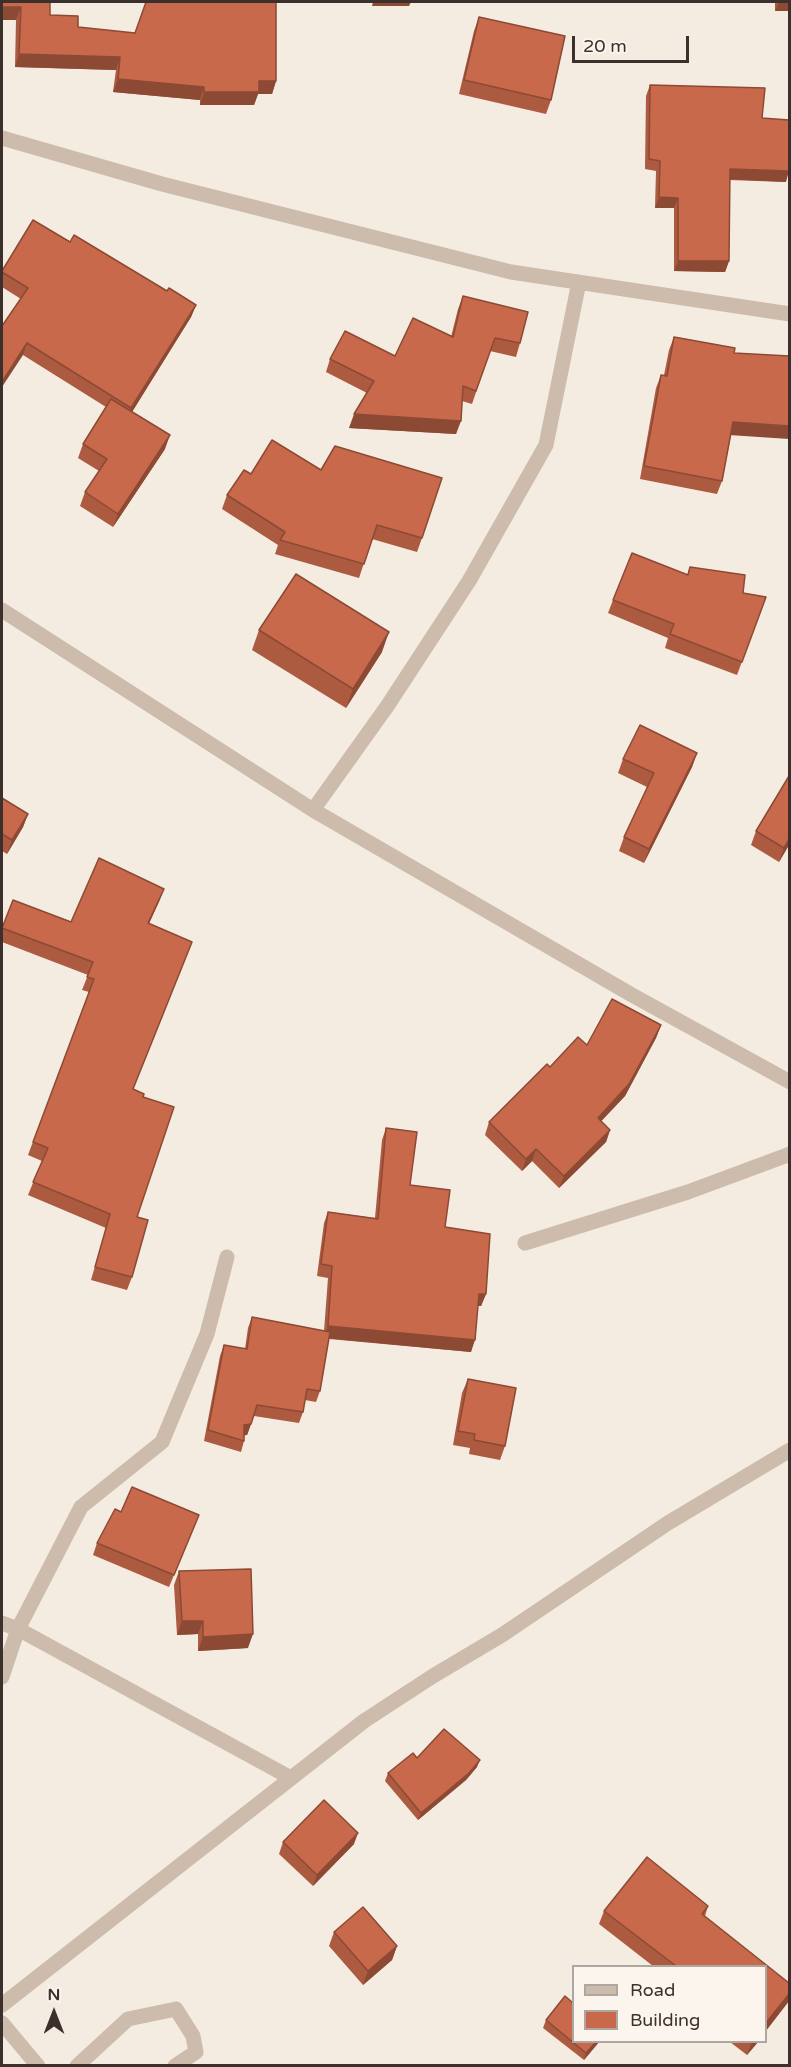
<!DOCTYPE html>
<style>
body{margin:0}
#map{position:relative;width:791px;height:2067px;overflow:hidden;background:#f4ebe1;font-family:"Varela Round",sans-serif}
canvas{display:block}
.frame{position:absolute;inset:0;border:3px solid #3b302b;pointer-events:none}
.legend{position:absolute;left:572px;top:1965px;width:195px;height:78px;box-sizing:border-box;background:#fbf5ee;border:2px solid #aea6a0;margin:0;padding:8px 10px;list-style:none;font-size:18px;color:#3b302b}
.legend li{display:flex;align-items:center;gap:12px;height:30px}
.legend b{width:30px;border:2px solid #aea6a0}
.north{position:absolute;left:24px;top:1983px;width:60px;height:60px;-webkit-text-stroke:4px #fbf5ee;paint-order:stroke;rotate:0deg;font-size:16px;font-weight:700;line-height:24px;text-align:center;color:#3b302b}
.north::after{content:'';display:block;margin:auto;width:21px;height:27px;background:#3b302b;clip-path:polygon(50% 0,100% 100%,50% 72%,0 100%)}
.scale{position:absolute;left:572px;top:36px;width:117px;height:27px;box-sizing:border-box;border:3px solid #3b302b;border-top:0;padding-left:8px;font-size:18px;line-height:21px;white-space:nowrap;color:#3b302b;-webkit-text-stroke:4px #fbf5ee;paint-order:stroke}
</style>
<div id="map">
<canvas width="791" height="2067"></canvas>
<div class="frame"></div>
<ul class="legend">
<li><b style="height:8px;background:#cdbbac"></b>Road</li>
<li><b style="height:16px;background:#c8694b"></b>Building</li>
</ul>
<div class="north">N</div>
<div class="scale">20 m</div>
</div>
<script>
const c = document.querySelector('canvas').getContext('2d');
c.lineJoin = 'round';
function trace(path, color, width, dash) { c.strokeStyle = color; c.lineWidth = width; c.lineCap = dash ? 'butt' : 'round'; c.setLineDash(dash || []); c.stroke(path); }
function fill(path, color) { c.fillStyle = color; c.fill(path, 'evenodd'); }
trace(new Path2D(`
 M2 138 162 184 511 272 790 314
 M2 610 313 810 632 995 790 1082
 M313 810 388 705 469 581 546 445 579 282
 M525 1243 688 1192 790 1154
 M2 1623 18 1629 291 1778
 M2 1677 18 1629 81 1507 162 1442 207 1334 227 1257
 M2 2005 364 1721 433 1676 502 1635 668 1523 790 1450
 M2 2023 38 2066
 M77 2066 128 2019 176 2009 193 2036 196 2052 175 2066`), '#cdbbac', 15);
fill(new Path2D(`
 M2 2 50 15 78 27 276 81 272 94H258L254 105H200V100L113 92 116 70 15 67 16 20H2Z
 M775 2H789L775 11Z
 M479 17 551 100 546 114 459 94 474 31Z
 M650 85 762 118 786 182 729 180V261L725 272 674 271V208H655L656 171 645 169 646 96Z
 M70 242 167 291 196 305 191 317 132 412 165 449 113 527 80 506 85 492 99 471 78 458 83 444 106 407 23 355 21 299 2 287V271Z
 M463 296 520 343 516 357 490 351 472 404 462 401 456 434 349 428 367 393 326 372 330 359 395 356 451 337 458 309Z
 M674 337 734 353 731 435 722 481 717 494 640 479 656 388 661 375H664L669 350Z
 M251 474 422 538 417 552 372 539 359 578 275 554 278 545 222 509 227 495Z
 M690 567 743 593 766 597 737 675 665 648 668 638 608 613 613 600 687 575Z
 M259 630 382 652 346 708 252 650Z
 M697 753 692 767 644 863 619 851 624 837 647 787 618 773 623 759Z
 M2 798 28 814 23 827 7 854 2 851Z
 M756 831 789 845 779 862 751 845Z
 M164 889 149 924 133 1090 143 1097 137 1217 132 1277 127 1290 91 1280 106 1228 28 1195 42 1161 28 1155 89 992 82 990 88 975 2 942V930L13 900 71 922Z
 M661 1025 656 1038 625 1096 601 1121 610 1130 606 1142 559 1188 532 1161 522 1171 485 1135 489 1122 550 1067 587 1045Z
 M386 1128 410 1185 445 1227 486 1294 481 1306H478L471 1352 329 1339 320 1391 316 1402 305 1400 303 1412 299 1423 254 1416 247 1435H244V1441L241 1452 204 1441 220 1356 224 1345 245 1349 248 1328 252 1317 324 1331 328 1278 317 1276 324 1223 328 1212 375 1218 382 1140Z
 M468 1379 505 1446 500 1460 469 1454 470 1448 453 1445 462 1393Z
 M121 1512 194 1527 169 1587 93 1555 97 1543Z
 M179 1571 248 1648 198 1651V1634L177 1635 174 1585Z
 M417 1758 477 1767 466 1780 418 1820 385 1781 388 1773Z
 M283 1842 354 1844 313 1886 279 1854Z
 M647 1857 708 1906 705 1916 789 1983V2001L765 2032V1966H653L599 1924 604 1911Z
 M334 1932 397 1946 392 1960 363 1985 329 1946Z
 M546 2020 573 2042H599L584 2060 543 2028Z
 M730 2042H758L747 2055Z`), '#ac5a40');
fill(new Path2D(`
 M373 2H411L409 6H372Z
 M779 2H789V11H775Z
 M2 7H21L16 20H2Z
 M19 54 120 57 116 70 15 67Z
 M118 79 204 87 200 100 113 92Z
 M259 81H276L272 94H258L254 105H200L204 92Z
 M730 169 789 171 786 182 726 179Z
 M659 197 678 198 674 208H655Z
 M678 261H729L725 272 674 271Z
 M196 305 191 317 127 420 131 408Z
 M27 343 23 355 2 387V382Z
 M354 414 461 421 456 434 349 428Z
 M733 422 789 426V439L729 435Z
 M170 435 165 449 113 527 118 514Z
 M389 632 382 652 346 708 353 689Z
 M697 753 692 767 644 863 649 849Z
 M28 814 23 827 7 854 12 840Z
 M789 839V845L779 862 784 848Z
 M164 889 159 902 143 936 148 923Z
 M661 1025 656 1038 625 1096 593 1130 598 1118Z
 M610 1130 606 1142 559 1188 564 1176Z
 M536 1149 532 1161 522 1171 526 1159Z
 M479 1294H486L481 1306 475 1305Z
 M328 1326 475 1340 471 1352 324 1338Z
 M251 1424 247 1435 240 1436 244 1425Z
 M182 1621H203L198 1634 177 1635Z
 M253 1634 248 1648 198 1651 203 1637Z
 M480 1760 477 1767 466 1780 418 1820 421 1813Z
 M358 1833 354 1844 313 1886 317 1875Z
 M397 1946 392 1960 363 1985 368 1971Z
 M789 1994V2001L765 2032V2024Z
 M596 2042H599L584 2060 586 2053Z
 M752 2042H758L747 2055Z`), '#8c4a34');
const building = new Path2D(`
 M2 2H50V15L78 16V27L135 33 146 2H276V81H259V92H204V87L118 79 120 57 19 54 21 7H2Z
 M479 17 565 36 551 100 464 80Z
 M650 85 765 88 762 118 789 120V171L730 169 729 261H678V198L659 197 660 161 649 159Z
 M33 220 70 242 74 235 167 291 169 288 196 305 131 408 27 343 2 382V326L28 288 2 272V271Z
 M463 296 528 312 520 343 495 338 476 391 463 386 461 421 354 414 374 381 330 359 345 331 395 356 413 318 453 337Z
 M674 337 735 348 734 353 789 356V426L733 422 722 481 644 466 661 375 667 376Z
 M111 399 170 435 118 514 85 492 107 459 83 444Z
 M272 440 321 470 335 446 442 478 422 538 377 525 364 564 280 540 285 532 227 495 244 470 251 474Z
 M632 553 688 575 690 567 745 575 743 593 766 597 742 662 670 634 674 624 613 600Z
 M296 574 389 632 353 689 259 630Z
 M640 725 697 753 649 849 624 837 654 773 623 759Z
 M789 776V839L784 848 756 831Z
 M2 798 28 814 12 840 2 834Z
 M99 858 164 889 148 923 192 942 133 1089 144 1094 143 1097 174 1107 137 1217 148 1220 132 1277 95 1267 110 1214 33 1182 48 1148 33 1142 94 979 87 977 93 962 2 928 13 900 71 922Z
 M612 999 661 1025 629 1084 598 1118 610 1130 564 1176 536 1149 526 1159 489 1122 547 1064 550 1067 578 1037 587 1045Z
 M386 1128 417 1132 410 1185 450 1190 445 1227 490 1234 486 1294H479L475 1340 328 1326 332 1266 321 1264 328 1212 378 1219Z
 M252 1317 330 1332 320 1391 307 1389 303 1412 257 1405 251 1424 244 1425V1441L208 1430 224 1345 247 1349Z
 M468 1379 516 1388 505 1446 474 1440 475 1434 458 1431Z
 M132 1487 199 1515 174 1575 97 1543 115 1509 121 1512Z
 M251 1569 253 1634 203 1637V1621H182L179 1571Z
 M444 1729 480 1760 469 1773 421 1813 388 1773 413 1753 417 1758Z
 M324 1800 358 1833 317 1875 283 1842Z
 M647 1857 708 1906 702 1914 789 1983V1994L765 2024V1966H676L604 1911Z
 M363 1907 397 1946 368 1971 334 1932Z
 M565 1996 573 2003V2042H596L586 2053 546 2020Z`);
fill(building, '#c8694b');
trace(building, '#8c4a34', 1.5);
</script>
